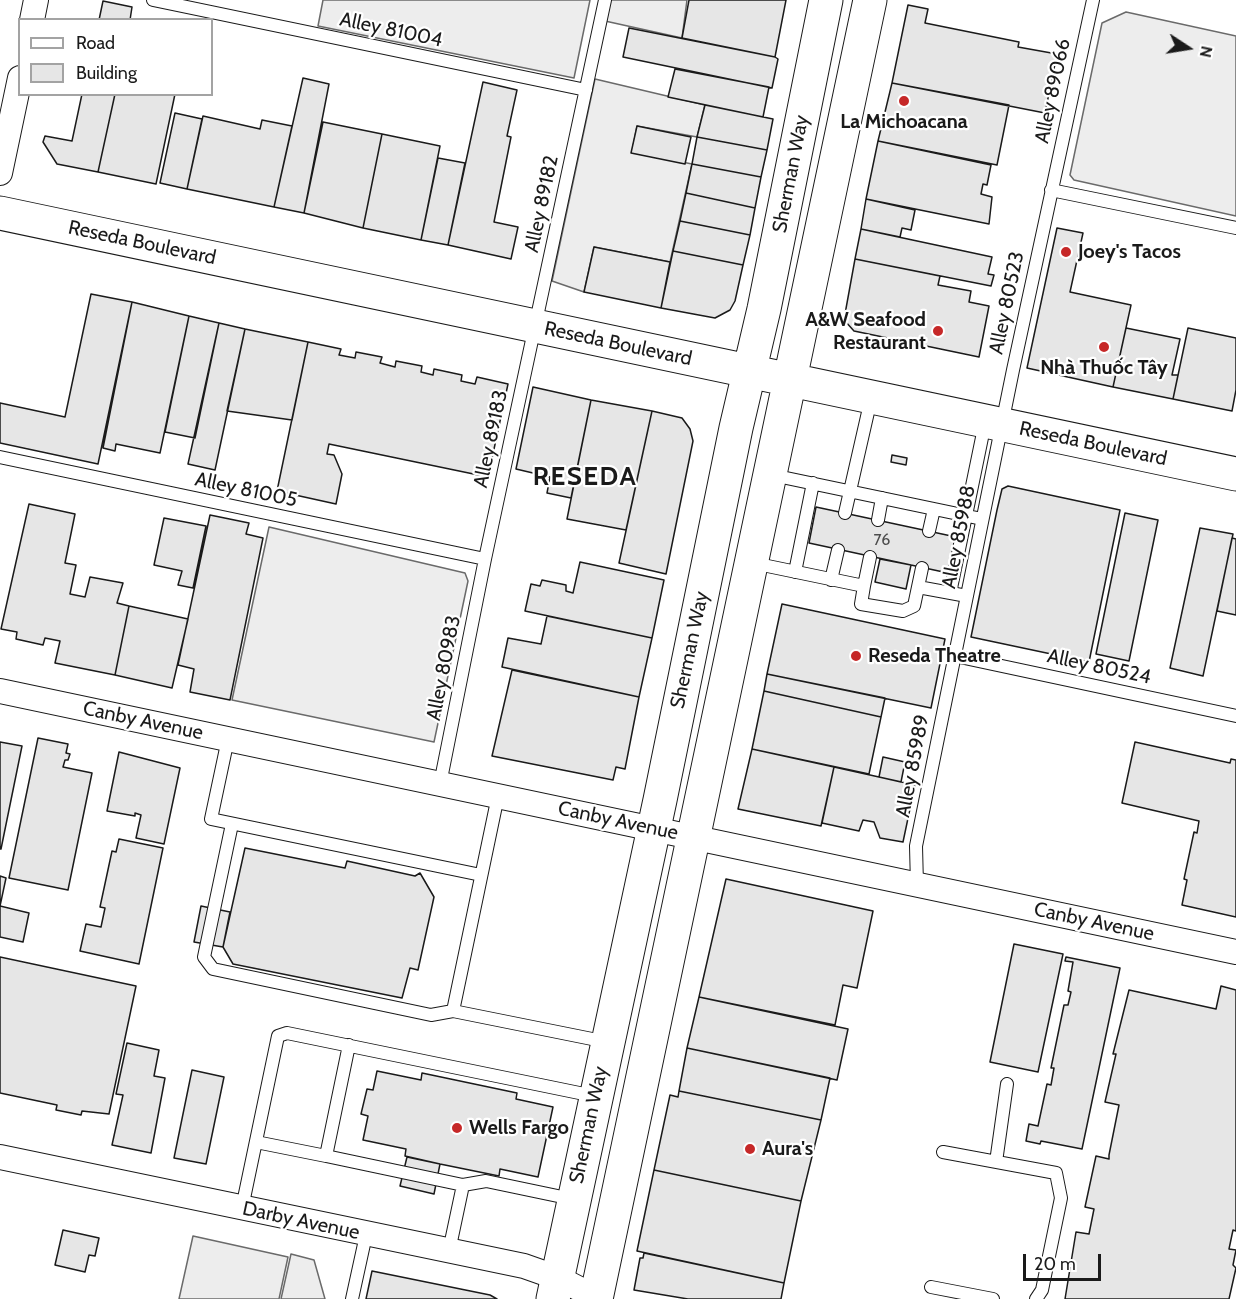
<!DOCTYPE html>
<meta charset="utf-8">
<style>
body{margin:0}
#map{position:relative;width:1236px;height:1299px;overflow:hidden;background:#fff;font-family:Cabin,sans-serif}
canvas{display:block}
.legend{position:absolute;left:18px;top:18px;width:195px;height:78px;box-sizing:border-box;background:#fff;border:2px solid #a3a3a3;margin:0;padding:8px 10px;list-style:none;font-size:18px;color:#1a1a1a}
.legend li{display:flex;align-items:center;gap:12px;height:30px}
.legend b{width:30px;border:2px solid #a3a3a3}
.north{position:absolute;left:1158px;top:18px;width:60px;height:60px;-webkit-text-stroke:4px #fff;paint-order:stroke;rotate:102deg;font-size:16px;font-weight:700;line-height:24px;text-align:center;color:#1a1a1a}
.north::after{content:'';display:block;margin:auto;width:21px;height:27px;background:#1a1a1a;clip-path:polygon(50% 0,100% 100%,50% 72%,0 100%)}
.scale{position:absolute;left:1023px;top:1254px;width:78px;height:27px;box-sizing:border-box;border:3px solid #1a1a1a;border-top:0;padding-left:8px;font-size:18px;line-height:21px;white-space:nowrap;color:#1a1a1a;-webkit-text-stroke:4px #fff;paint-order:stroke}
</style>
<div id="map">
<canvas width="1236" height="1299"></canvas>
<ul class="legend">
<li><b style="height:8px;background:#fff"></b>Road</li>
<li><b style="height:16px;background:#e6e6e6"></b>Building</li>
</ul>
<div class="north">N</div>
<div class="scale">20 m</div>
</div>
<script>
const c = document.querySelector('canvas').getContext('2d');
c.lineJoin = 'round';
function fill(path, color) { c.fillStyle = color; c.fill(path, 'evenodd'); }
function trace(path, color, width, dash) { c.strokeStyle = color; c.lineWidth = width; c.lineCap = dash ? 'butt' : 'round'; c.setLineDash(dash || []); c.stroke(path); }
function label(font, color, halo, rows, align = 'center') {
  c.font = font + ' Cabin,sans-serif'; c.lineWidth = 4.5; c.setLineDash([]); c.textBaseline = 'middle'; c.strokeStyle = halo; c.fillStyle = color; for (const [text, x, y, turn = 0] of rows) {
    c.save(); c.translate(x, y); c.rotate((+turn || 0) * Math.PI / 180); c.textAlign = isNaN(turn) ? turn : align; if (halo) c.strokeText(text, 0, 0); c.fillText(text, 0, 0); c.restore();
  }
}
const parking = new Path2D(`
 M323 0H590L574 78 318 26Z
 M610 0H687L682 38 605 21Z
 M1126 12 1236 36V216L1074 180 1070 175 1102 23Z
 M595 79 705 105 697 137 637 126 632 152 692 164 670 262 594 247 584 292 552 281Z
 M269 527 465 573 468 581 434 742 232 700Z
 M193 1236 288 1257 279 1299H179Z
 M291 1254 314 1260 325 1299H281Z`);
fill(parking, '#ededed');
trace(parking, '#6a6a6a', 1.5);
const building = new Path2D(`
 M689 0H786L775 57 682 38Z
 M103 1 132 7 130 20H99Z
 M908 5 928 9 925 23 1019 42 1018 47 1057 54 1045 113 892 83Z
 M629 28 775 57 778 59 772 88 623 57Z
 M675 69 769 87 763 117 668 97Z
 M303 78 329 84 304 213 274 207Z
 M483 82 517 90 507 136 511 137 494 222 518 227 511 259 448 245Z
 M892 83 1009 105 997 165 878 141Z
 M82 94H115L98 172 57 164 43 142 45 136 72 141Z
 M115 94H175L156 184 98 172Z
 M705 105 773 119 767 150 697 137Z
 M175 113 202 119 187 189 160 183Z
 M203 116 260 129 262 120 292 126 274 207 187 189Z
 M323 122 382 134 363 228 304 213Z
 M637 126 691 137 685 164 631 153Z
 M382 134 440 146 421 240 363 228Z
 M697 137 767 150 761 177 692 164Z
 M878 141 991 165 987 185 983 184 981 194 992 197 989 224 866 199Z
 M438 158 465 163 448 245 421 240Z
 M692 164 761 177 755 208 686 193Z
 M686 193 755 208 750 235 680 221Z
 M866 199 915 210 911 230 902 228 900 237 861 229Z
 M680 221 750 235 743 265 673 251Z
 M1057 228 1083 233 1070 292 1131 305 1113 387 1027 368Z
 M861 229 992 257 988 274 994 275 991 286 855 259Z
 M594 247 670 262 661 308 584 292Z
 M673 251 743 265 735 301 730 310 715 318 661 308Z
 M855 259 940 276 938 285 971 291 969 302 989 306 979 357 854 331 845 321V314Z
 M91 294 132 302 98 464 0 443V403L65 417Z
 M132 302 189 316 160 453 116 444 115 451 103 448Z
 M189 316 219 323 195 438 165 432Z
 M219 323 245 329 215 470 188 464Z
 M1126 328 1180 339 1172 375H1178L1173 399 1113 387Z
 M1188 328 1236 338V390L1232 411 1173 399Z
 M245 329 308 342 292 420 227 411Z
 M308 342 341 349 339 355 355 358 356 352 382 357 380 363 395 367 396 361 422 366 421 372 433 375 434 369 462 375 461 381 475 384 477 377 508 384 488 477 329 444 327 454 334 455 342 474 336 504 277 491Z
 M533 387 591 400 571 498 547 493 550 477 516 469Z
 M591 400 652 411 626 530 567 519Z
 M652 411 682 418 690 429 693 441 666 574 619 563Z
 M892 455 907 458 906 465 891 462Z
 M1008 486 1120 510 1089 662 971 637 997 510 1002 489Z
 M29 504 75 514 65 563 76 565 70 594 85 597 90 577 123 583 117 603 129 606 115 675 55 663 60 641 45 638 43 645 16 639 17 632 1 629Z
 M816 507 956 537 948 573 809 543Z
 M1125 513 1158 520 1129 661 1096 654Z
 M210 515 249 523 246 534 263 538 230 700 190 692 194 669 178 665Z
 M164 518 206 526 193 588 178 585 182 571 154 565Z
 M1200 528 1233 534 1203 676 1170 668Z
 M1232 538 1236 539V615L1217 611Z
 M880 559 911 565 906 589 875 582Z
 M580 562 664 580 652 638 525 611 531 584 540 586 542 580 566 585V591L573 593Z
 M782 604 945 639 931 708 767 674Z
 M129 606 188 619 172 688 115 675Z
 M547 616 652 638 639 697 502 667 508 638 541 644Z
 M512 670 639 697 625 769 616 767 613 780 492 756Z
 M767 674 885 698 881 717 764 691Z
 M764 691 881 717 869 774 752 749Z
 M38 738 68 744 66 753 70 754 68 760H65L63 767 92 773 68 890 9 878Z
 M0 742 22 746 1 849H0Z
 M1135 742 1230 763 1231 759 1236 760V917L1182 905 1187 880 1184 879 1194 832 1197 833 1199 821 1122 803Z
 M752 749 834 767 821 826 738 809Z
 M119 752 180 768 164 844 136 838 141 815 135 813V816L107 811Z
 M883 757 905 762 901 782 879 777Z
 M834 767 915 785 903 842 880 838 874 822 863 820 859 831 822 823Z
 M119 839 163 848 139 964 80 951 86 924 101 927 105 908 100 907 112 851 116 852Z
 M245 848 345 868 347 861 415 876 420 873 434 897 418 970 410 968 402 998 233 964 223 947Z
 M0 876 6 878 0 906 29 913 23 942 0 937Z
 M726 879 873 911 857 988 843 985 835 1025 699 997Z
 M201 906 230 912 223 947 194 942Z
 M1014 944 1063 954 1038 1072 990 1062Z
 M0 957 136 986 109 1114 82 1111 81 1115 56 1110 57 1105 0 1093Z
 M1066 957 1120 968 1082 1149 1041 1141 1040 1144 1026 1141 1029 1124 1038 1126 1047 1084 1051 1085 1054 1068H1051L1064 1005H1068L1071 992 1068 991 1073 962 1065 961Z
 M1221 986 1236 990V1231L1233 1230 1229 1249 1236 1250 1233 1265 1236 1268 1229 1299H1065L1076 1232 1089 1234 1094 1209 1085 1207 1096 1156 1109 1159V1155L1119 1105 1105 1102 1116 1054H1113L1129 990 1216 1009Z
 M699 997 848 1029 837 1080 687 1048Z
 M127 1043 159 1050 154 1076 165 1078 151 1153 112 1145 123 1095 116 1094Z
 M687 1048 830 1078 821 1120 679 1091Z
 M192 1070 224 1077 206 1164 174 1158Z
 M377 1071 421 1080 422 1073 517 1093 516 1099 553 1107 538 1177 500 1169 499 1176 440 1164 405 1156 406 1149 363 1140 368 1116 361 1114 367 1089 373 1090Z
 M679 1091 821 1120 801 1201 654 1170 670 1095 678 1097Z
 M407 1157 440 1164 434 1194 400 1186Z
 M654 1170 801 1201 784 1283 637 1251Z
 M63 1230 99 1238 95 1256 89 1255 85 1272 55 1265Z
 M644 1253 784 1283 781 1299H688L634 1290 640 1258H643Z
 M372 1271 490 1295 497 1299H366Z`);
fill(building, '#e6e6e6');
trace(building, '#1a1a1a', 1.5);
const service = new Path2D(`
 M153 0 586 90
 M1051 190 1236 228
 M0 457 485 559
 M772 475 982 519
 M845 513 871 399
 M878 520 882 498
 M929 531 934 509
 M753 563 864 586 861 604 903 611 914 606 918 587 967 596
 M795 572 813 483
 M831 580 838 550
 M864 586 870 557
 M918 587 922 568
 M950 593 985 423
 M955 656 1236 716
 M228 739 211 819 481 875
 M440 784 485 559 605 0
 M498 796 453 1011 607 1042
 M232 824 204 957 213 969 431 1015 453 1011
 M917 885 916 846 1013 370 1093 0
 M349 1045 326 1156 463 1185 486 1181 572 1199
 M256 1142 326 1156
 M943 1152 1056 1173 1061 1198 1042 1290 1036 1299
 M996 1162 1007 1084
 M242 1208 278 1036 287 1033 594 1096
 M449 1251 463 1185
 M931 1287 993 1299
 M352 1299 366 1235`);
const minor = new Path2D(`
 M32 20 36 0
 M0 173 20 78
 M0 691 1236 952
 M0 1157 524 1266 558 1278 597 1298`);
const primary = new Path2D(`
 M0 213 1236 474
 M553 1299 660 800 736 428 764 309 826 0
 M596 1299 870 0`);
trace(service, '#1a1a1a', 14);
trace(minor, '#1a1a1a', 26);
trace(primary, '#1a1a1a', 35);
trace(service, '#fff', 12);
trace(minor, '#fff', 24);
trace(primary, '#fff', 33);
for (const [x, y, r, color] of [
 [904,101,6,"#c62828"],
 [1066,252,6,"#c62828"],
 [938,331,6,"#c62828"],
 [1104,347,6,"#c62828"],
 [856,656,6,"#c62828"],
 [457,1128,6,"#c62828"],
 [750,1149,6,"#c62828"]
]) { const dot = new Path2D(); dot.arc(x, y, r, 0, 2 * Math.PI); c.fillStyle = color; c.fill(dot); trace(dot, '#fff', 2); }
label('16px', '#4d4d4d', null, [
 ["76",882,540]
]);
label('20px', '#1a1a1a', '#fff', [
 ["Alley 81004",391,30,12],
 ["Alley 89066",1053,91,-78],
 ["Sherman Way",791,174,-79],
 ["Alley 89182",542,204,-78],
 ["Reseda Boulevard",142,243,12],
 ["Alley 80523",1007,303,-78],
 ["Reseda Boulevard",618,344,12],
 ["Alley 89183",491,439,-78],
 ["Reseda Boulevard",1093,444,12],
 ["Alley 81005",246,490,12],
 ["Alley 85988",959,537,-79],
 ["Sherman Way",690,650,-78],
 ["Alley 80524",1099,667,12],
 ["Alley 80983",444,668,-79],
 ["Canby Avenue",143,721,12],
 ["Alley 85989",913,766,-79],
 ["Canby Avenue",618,821,12],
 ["Canby Avenue",1094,922,12],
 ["Sherman Way",589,1125,-78],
 ["Darby Avenue",301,1221,12]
]);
label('bold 20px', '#1a1a1a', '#fff', [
 ["La Michoacana",904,122,"center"],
 ["Joey's Tacos",1078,252],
 ["A&W Seafood",926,320,"right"],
 ["Restaurant",926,343,"right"],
 ["Nhà Thuốc Tây",1104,368,"center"],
 ["Reseda Theatre",868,656],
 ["Wells Fargo",469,1128],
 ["Aura's",762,1149]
], 'left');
c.letterSpacing = '1.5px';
label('bold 26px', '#1a1a1a', '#fff', [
 ["RESEDA",585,477]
]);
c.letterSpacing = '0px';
</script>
